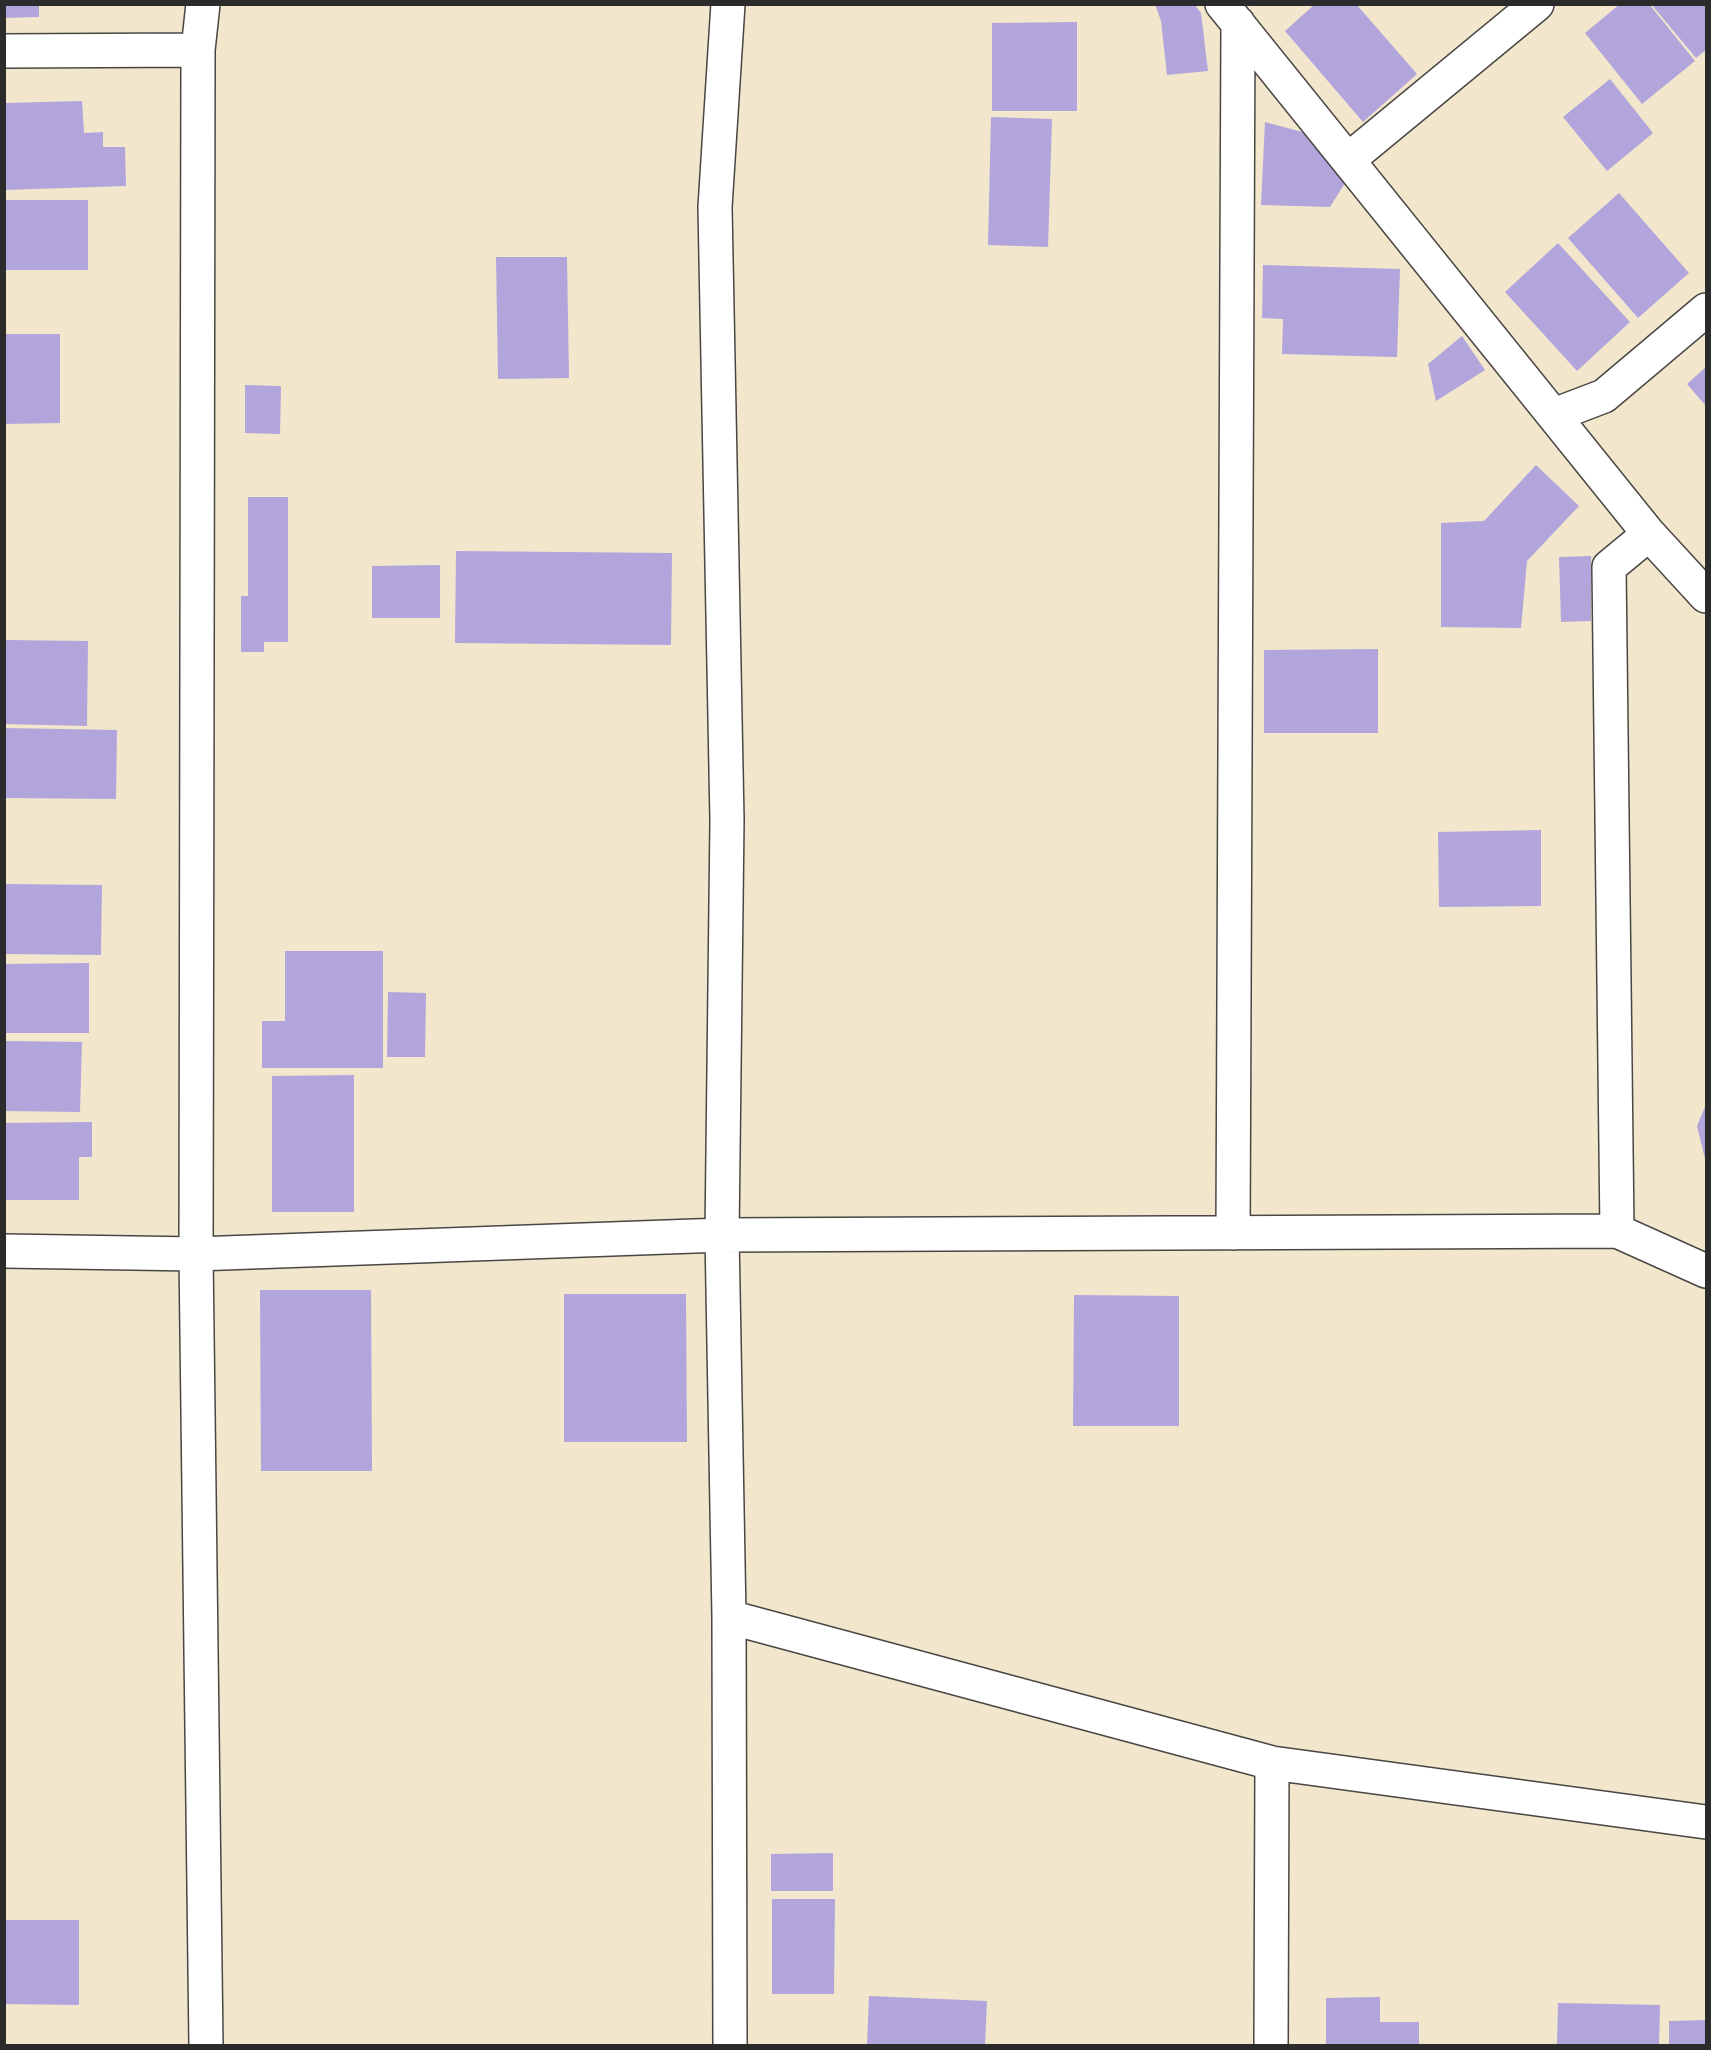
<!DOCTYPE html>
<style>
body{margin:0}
#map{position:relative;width:1711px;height:2050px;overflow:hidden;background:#f2e6cc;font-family:"IM FELL French Canon",serif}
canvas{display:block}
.frame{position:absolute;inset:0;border:6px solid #2b2b2b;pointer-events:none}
</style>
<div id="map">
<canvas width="1711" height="2050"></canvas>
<div class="frame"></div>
</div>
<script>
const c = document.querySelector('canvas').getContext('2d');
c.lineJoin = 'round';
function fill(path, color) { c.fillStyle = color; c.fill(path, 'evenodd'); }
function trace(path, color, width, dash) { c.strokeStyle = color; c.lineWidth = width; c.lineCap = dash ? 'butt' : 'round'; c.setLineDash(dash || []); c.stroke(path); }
fill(new Path2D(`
 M4 4H39V17L4 18Z
 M1155 4H1194L1201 13 1208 71 1167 75 1161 21Z
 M1315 4H1356L1417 74 1363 122 1285 31Z
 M1620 4H1649L1695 61 1642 104 1585 33Z
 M1651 4H1706V50L1696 58Z
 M1077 22V111H992V23Z
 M1610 79 1653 133 1607 171 1563 117Z
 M82 101 84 133 103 132V147H125L126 186 5 190V103Z
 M991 117 1052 119 1048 247 988 245Z
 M1265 122 1306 133 1345 183 1330 207 1261 205Z
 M1619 193 1689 273 1638 318 1568 238Z
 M4 200H88V270H4Z
 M1558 243 1630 322 1577 371 1505 292Z
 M496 257H567L569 378 498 379Z
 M1263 265 1400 269 1397 357 1282 354 1283 319 1262 318Z
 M4 334H60V423L4 424Z
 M1462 336 1485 370 1436 401 1428 364Z
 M1706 367V406L1687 384Z
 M245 385 281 386 280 434 245 433Z
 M1536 465 1579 506 1527 561 1521 628 1441 627V523L1484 521Z
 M248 497H288V642H264V652H241V596H248Z
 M456 551 672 553 671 645 455 643Z
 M1591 556V621L1561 622 1559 557Z
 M440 565V618H372V566Z
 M4 640 88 641 87 726 4 724Z
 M1378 649V733H1264V650Z
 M4 728 117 730 116 799 4 798Z
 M1541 830V906L1439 907 1438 832Z
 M4 884 102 885 101 955 4 954Z
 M285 951H383V1068H262V1021H285Z
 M89 963V1033H4V964Z
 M388 992 426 993 425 1057H387Z
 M4 1041 82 1042 80 1112 4 1111Z
 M354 1075V1212H272V1076Z
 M1706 1104V1163L1697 1126Z
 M92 1122V1157H79V1200H4V1123Z
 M260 1290H371L372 1471H261Z
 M564 1294H686L687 1442H564Z
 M1074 1295 1179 1296V1426H1073Z
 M833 1853V1891H771V1854Z
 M772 1899H835L834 1994H772Z
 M4 1920H79V2005L4 2004Z
 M869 1996 987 2001 985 2046H867Z
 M1380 1997V2022H1419V2046H1326V1998Z
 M1558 2003 1660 2005 1659 2046H1557Z
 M1706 2020V2046H1669V2021Z`), '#b1a5dc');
const minor = new Path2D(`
 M203 4 198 50 196 1254 206 2046
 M728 4 715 207 727 820 722 1235 729 1617 730 2046
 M1222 4 1649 534 1706 596
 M4 51 198 50
 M1348 160 1537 4
 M1554 415 1604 396 1706 310
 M1617 1231 1609 567 1649 534
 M1233 1233 1238 23
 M4 1251 196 1254 722 1235 1617 1231 1706 1271
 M729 1617 1272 1763 1706 1822
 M1271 2046 1272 1763`);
trace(minor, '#494743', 36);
trace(minor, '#fff', 33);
</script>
